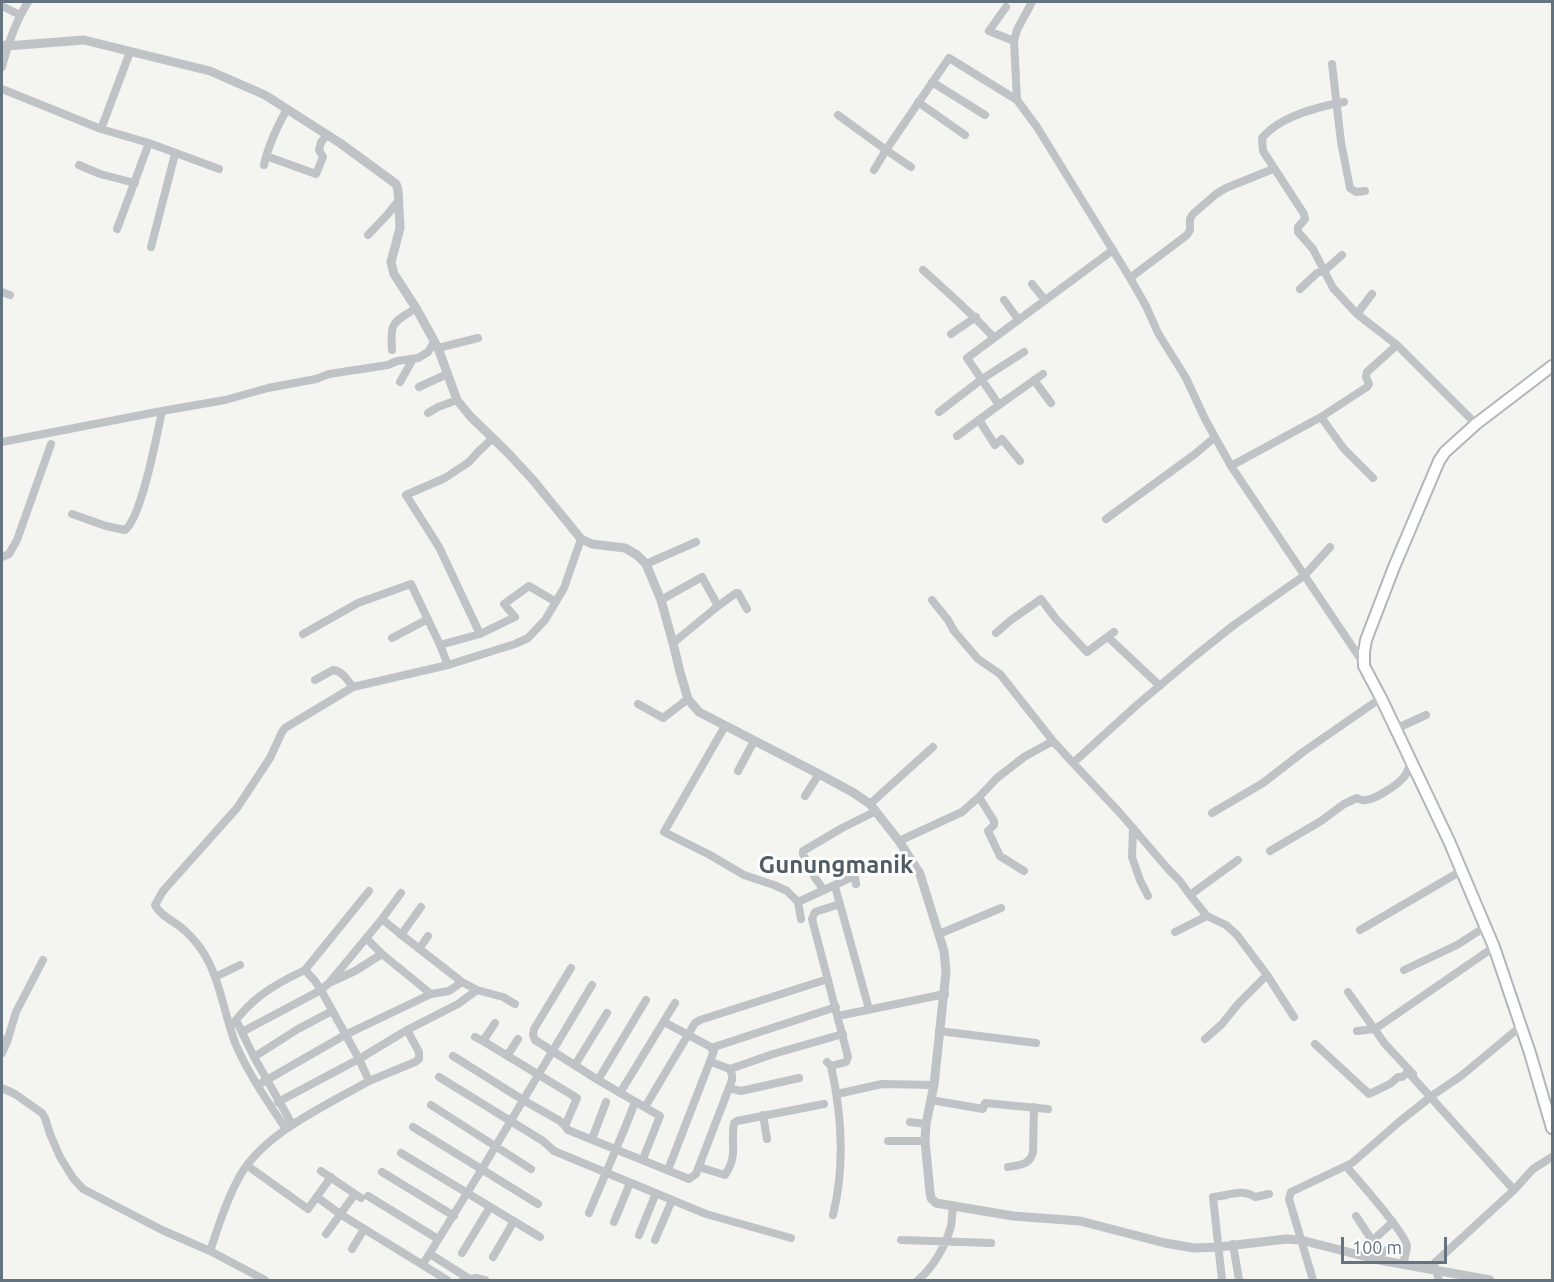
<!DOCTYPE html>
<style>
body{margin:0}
#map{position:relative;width:1554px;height:1282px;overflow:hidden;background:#f4f4f0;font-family:Ubuntu,sans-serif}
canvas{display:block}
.frame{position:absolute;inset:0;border:3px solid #647380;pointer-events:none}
.scale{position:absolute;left:1341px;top:1237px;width:106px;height:27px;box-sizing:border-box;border:3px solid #647380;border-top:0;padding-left:8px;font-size:18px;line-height:21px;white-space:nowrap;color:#647380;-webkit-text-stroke:4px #fff;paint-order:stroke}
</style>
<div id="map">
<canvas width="1554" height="1282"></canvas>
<div class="frame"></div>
<div class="scale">100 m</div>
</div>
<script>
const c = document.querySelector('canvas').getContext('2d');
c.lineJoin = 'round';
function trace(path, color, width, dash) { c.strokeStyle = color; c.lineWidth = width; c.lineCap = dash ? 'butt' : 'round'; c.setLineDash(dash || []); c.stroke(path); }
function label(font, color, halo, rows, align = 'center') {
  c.font = font + ' Ubuntu,sans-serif'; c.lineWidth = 6; c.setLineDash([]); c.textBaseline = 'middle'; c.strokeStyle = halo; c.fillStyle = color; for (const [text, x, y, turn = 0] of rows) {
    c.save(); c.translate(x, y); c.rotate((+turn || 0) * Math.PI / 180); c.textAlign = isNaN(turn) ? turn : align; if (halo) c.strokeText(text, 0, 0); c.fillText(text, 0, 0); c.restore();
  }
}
const secondary = new Path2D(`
 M1552 366 1476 424 1445 452 1439 461 1394 567 1366 640 1364 652V666L1381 698 1449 841 1494 947 1530 1053 1552 1128`);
trace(secondary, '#b2b6ba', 14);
trace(new Path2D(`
 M1032 2 1017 30 1014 41 1017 100 1037 127 1130 278 1146 306 1158 333 1186 378 1205 419 1231 466 1364 664
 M2 6 20 15
 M1006 7 989 31 1014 41
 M1332 64 1341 142 1350 188 1356 192 1365 191
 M2 67C8 44 15 22 28 2
 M932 82 985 115
 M2 89 101 129 149 143 219 169
 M918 102 965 135
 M1344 102C1317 107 1280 116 1262 138L1263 151 1304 214 1305 219 1298 227V232L1313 249 1333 288 1357 314 1397 345 1476 424
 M838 115 886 150 911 167
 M101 129 130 52
 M266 156 316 174 323 157 319 150 321 142 327 135
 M79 165 100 174 135 183
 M264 165C268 146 277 127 287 109
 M874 170 886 150 949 58 1017 100
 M117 229 149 143
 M368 235 387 215 399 200
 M151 247 175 154
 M923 270C947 292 972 313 994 338
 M1130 278 1187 235 1190 230V219L1193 214 1216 194 1226 188 1273 169
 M1032 284 1045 300
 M1300 289 1317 273 1324 271 1342 255
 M2 292 10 295
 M1004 300 1018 319
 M1357 314 1372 294
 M951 334 976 317
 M438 348 478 338
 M392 350C390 321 393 323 416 308
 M1043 374 999 405 967 358 1113 250
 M1034 380 1051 403
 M400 382 413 359
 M419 387 447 374
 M939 412 982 379 1024 352
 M428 413 438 407 457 400
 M1321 417 1344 449 1373 478
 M979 420 995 445 1002 439 1020 461
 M957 436 999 405
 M2 442 162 411 225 400 268 388 316 379 329 374 388 365 397 361 418 358 428 352 434 342
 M1231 466 1321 417 1367 387 1369 384 1366 377 1367 372 1397 345
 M72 514 106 526 125 530C142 517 157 434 162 411
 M1106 519 1195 454 1215 437
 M2 557 9 554 17 540 51 444
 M646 564 696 542
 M661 600 702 577 718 606
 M932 600 948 620 954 631 978 659 1000 674 1053 741
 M996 633 1011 620 1041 599 1056 619 1087 652 1114 632
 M303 634 358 603 411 584 440 645 448 665
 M480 634 439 547 406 495 445 478 469 462 479 451 493 438
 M1108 637 1160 686
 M392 638 428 619
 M673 643 718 606 736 593H738L747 609
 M440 645 480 634 515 617 504 604 529 586 556 602
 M315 680 333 670C343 671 347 680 353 687
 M638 704 663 718 688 699
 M1393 724 1402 726 1426 715
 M725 726 664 832 710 855 744 875 774 885 787 891 798 902 801 919
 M1073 763 1120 813 1169 870 1179 880 1190 895 1238 860
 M738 771 754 741
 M805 796 819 774
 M979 797 994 821V825L988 831 1000 856 1024 871
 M870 804 933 747
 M1212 813 1263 783 1303 752 1381 698
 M1133 828 1132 857 1140 880 1148 896
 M899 841 962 812 979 797 997 778 1024 757 1053 741 1073 763 1138 704 1195 656 1234 625 1305 575 1330 547
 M1270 851 1321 821 1344 804 1357 798C1361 800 1362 801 1366 800 1376 799 1397 785 1403 778 1408 773 1409 766 1411 760
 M856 884 855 878 852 877 824 890 815 878 803 854V851L842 828 876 811
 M836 890 869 1009
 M1190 895 1207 916 1226 925 1237 935 1267 975 1294 1017
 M798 902 824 890
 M382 919 399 933 462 982 477 990 503 997 515 1004
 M1360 930 1461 871
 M1175 932 1207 916
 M939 934 1001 908
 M401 935 421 907
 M366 938 382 954 431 994
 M419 949 428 936
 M571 968 534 1029 533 1035 535 1040 598 1080 660 1116 643 1159
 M305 970 369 891
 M1404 970 1457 945 1485 927
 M215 977 240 965
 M331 982 355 971 382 954
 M1348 992 1385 1044 1413 1074
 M838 1016 945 994
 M236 1020 254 1057 292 1124
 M664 1022 709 1046 714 1051 668 1170
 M495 1023 483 1041 577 1098 565 1126 568 1130 689 1179 696 1174 732 1080V1075L730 1069 711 1062
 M939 1031 1036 1043
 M1357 1031 1375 1029 1494 947
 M242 1032 321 990 329 983 382 919 401 893
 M475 1037 483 1041
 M2 1039 7 1042 2 1053
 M1205 1039 1222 1024 1238 1004 1267 975
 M7 1042 16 1012 43 960
 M1315 1044 1369 1094 1390 1084 1398 1077H1402L1408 1072 1514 1190
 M711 1048 836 1007
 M453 1056 523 1100 560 1121 565 1126
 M507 1056 518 1039
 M254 1057 298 1029 332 1011
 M827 1062 831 1066 846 1062 848 1057 812 919 815 912 840 904
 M575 1065 607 1013
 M831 1066C842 1115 845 1166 833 1215
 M730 1069 773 1054 843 1034
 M439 1077 543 1141 554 1151 706 1214 791 1238
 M598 1080 646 1000
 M369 1081 415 1062 419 1059V1052L407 1030
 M258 1085 345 1035 431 994 449 991 462 982
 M2 1088 15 1094 42 1113 45 1118 50 1134 60 1157 73 1178 83 1189 162 1230 210 1251 265 1280
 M729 1088 741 1091 799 1078
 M620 1093 675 1003
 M837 1094 882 1084 934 1085
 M931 1100 983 1109 985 1103 1048 1109
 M278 1102 359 1059 407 1030 458 1004 477 990
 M431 1105 531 1169
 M645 1107 695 1023 700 1020 828 979
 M763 1115 767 1139
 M910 1122 926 1124
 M413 1127 538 1204
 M286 1129C268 1102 249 1075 236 1045 224 1015 220 976 201 949 196 942 189 934 183 929 174 921 160 916 155 905L163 891 237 808 270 758 282 732 285 728 353 687 448 665 515 644 528 638 545 620 564 588 581 539
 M592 1139 606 1102
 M888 1141H925
 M401 1153 540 1237
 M1346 1166C1357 1179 1406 1234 1407 1246 1407 1252 1404 1258 1403 1264
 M699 1167 725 1175C739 1154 730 1143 734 1123L737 1121 824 1104
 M1008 1167C1020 1165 1030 1165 1033 1152L1034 1107
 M252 1169 308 1209 331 1177
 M321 1171 361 1198
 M382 1172 454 1216
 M368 1196 438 1239
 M317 1197 340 1214 447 1280
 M589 1213C604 1176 621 1140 635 1102
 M1356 1216 1381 1254
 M614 1222 630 1183
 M326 1234 355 1194
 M639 1235 656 1193
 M655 1240 672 1200
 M901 1240 991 1243
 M1373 1240 1393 1222
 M1233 1244 1239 1280
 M352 1249 364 1229
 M210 1251C219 1225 227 1198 241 1174 266 1132 327 1105 369 1081L359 1059 321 990 315 981 305 970C273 985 250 999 230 1028
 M462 1253 490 1207
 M430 1254 468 1278
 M493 1257 514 1221
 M1380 1258 1381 1254 1393 1246
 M423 1264 482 1169 592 985
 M1428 1269 1514 1190 1533 1169 1552 1157
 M1436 1271 1439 1280
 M463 1280 476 1278 485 1280
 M918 1280C933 1268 946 1245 951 1226 952 1220 952 1213 953 1207
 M1222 1280 1213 1197C1229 1196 1241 1188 1255 1197L1269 1194
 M1313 1280 1289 1199 1291 1192 1352 1163 1399 1122 1433 1095 1461 1076 1520 1027`), '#bfc3c6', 8);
trace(new Path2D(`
 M2 45 7 46 84 40 210 71 265 95 340 143 396 184 398 190 400 228 391 262 394 274 416 308 438 348 457 400 470 416 508 453 533 480 581 539 592 544 625 548 637 555 646 564 661 600 673 643 680 672 688 699 699 712 819 774 854 793 870 804 899 841 920 874 944 951 946 972 934 1085 926 1124 925 1141 930 1192 931 1198 936 1203 1013 1216 1080 1221 1165 1243 1194 1248 1219 1247 1286 1239 1301 1240 1379 1260 1490 1280`), '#bfc3c6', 9);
trace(secondary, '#fff', 10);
label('bold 24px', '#515c65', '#fff', [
 ["Gunungmanik",836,865]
]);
</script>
